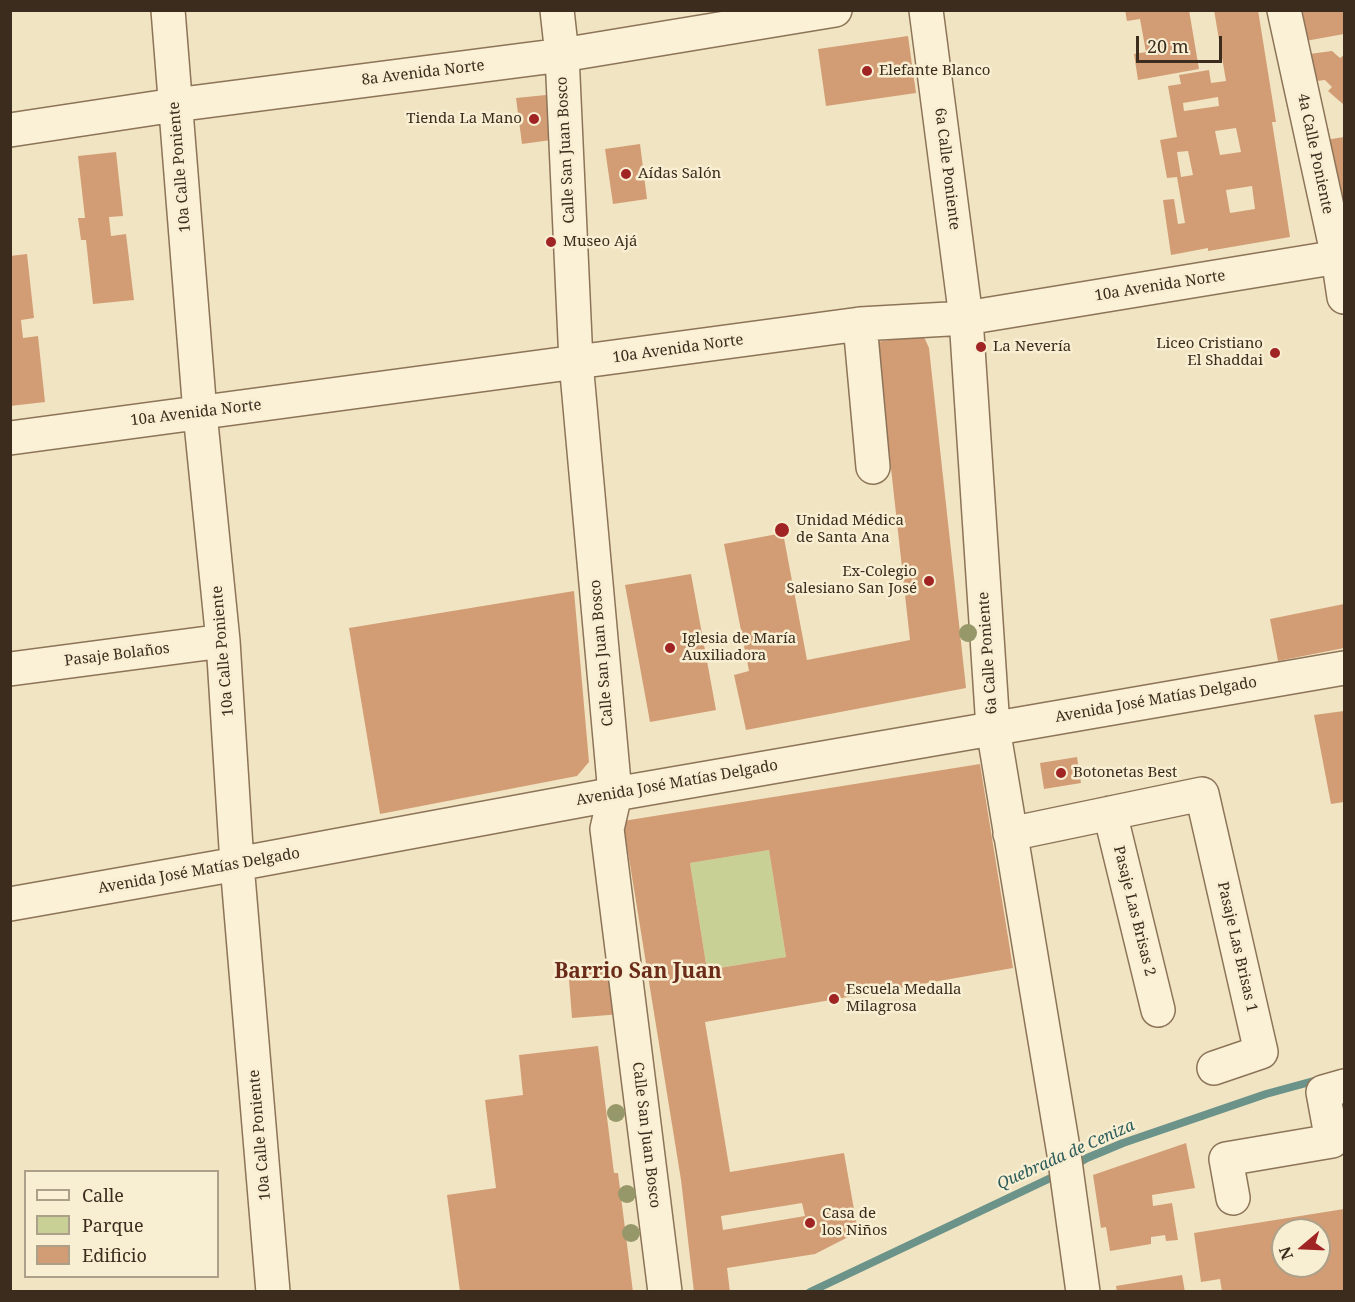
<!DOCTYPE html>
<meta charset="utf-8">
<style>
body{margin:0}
#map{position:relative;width:1355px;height:1302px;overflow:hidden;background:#f1e4c2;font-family:"Noto Serif",serif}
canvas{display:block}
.frame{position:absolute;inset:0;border:12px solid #3b2c1d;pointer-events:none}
.legend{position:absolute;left:24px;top:1170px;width:195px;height:108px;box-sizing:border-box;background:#f8eed2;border:2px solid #aca08a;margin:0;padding:8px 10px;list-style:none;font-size:18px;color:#3b2c1d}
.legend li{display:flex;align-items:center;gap:12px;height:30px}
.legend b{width:30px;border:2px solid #aca08a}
.north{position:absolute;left:1271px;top:1218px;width:60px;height:60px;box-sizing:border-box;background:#f8eed2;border:2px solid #aca08a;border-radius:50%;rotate:251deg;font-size:16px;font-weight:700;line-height:24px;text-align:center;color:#3b2c1d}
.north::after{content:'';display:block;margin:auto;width:21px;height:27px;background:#a02423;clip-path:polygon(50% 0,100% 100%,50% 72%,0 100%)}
.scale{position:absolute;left:1136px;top:36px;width:86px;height:27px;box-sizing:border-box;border:3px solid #3b2c1d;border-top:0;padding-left:8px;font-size:18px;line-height:21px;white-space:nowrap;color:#3b2c1d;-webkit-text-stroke:4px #f8eed2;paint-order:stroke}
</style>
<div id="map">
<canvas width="1355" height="1302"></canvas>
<div class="frame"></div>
<ul class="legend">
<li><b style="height:8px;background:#fbf1d6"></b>Calle</li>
<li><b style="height:16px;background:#c9d095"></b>Parque</li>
<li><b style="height:16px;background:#d29d75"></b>Edificio</li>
</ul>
<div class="north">N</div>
<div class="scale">20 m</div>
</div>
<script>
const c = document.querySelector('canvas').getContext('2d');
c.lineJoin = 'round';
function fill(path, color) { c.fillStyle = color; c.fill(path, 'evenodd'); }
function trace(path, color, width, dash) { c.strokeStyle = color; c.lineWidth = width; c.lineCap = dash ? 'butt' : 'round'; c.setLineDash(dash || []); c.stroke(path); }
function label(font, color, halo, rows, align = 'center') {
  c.font = font + ' "Noto Serif",serif'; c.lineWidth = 5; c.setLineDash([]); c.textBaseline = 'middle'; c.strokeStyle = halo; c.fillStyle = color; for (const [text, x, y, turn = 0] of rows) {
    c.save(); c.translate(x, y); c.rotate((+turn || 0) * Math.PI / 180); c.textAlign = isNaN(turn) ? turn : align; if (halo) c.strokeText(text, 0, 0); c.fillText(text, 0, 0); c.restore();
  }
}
fill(new Path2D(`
 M769 850 786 957 707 970 690 863Z`), '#c9d095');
trace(new Path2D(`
 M1073 1166 1087 1158 1123 1143 1266 1094 1321 1079
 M810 1292 1059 1174`), '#6b9389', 8);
fill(new Path2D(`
 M1125 10H1189L1199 69 1138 80 1134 54 1146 52 1140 19 1127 21Z
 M1214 10H1258L1276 122H1272L1290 237 1208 251V248L1171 255 1163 200 1174 199 1178 224 1185 223 1177 177 1167 178 1160 140 1177 137 1168 86 1181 84 1179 75 1209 70 1211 83 1226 81ZM1218 97 1219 106 1184 111 1183 103ZM1236 128 1241 152 1220 155 1215 131ZM1188 151 1193 175 1181 177 1177 152ZM1252 186 1255 209 1230 213 1226 190Z
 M1294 10H1344V34L1300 42Z
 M908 36 916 93 826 106 818 49Z
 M1332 51 1340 58 1344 55V105L1328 91 1332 87 1325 80 1308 82 1302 55Z
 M546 95 551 140 522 144 516 98Z
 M1344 137V232L1319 141Z
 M640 144 647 199 613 204 605 149Z
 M116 152 123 216 109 217 111 236 126 234 134 300 93 304 86 240H81L78 218H85L78 156Z
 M27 254 34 318 21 320 23 338 38 336 45 402 10 406V256Z
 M915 336H921L925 339 929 348 966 688 746 730 734 675 749 671 724 544 783 533 807 660 910 640 877 342Z
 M691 574 716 710 650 722 625 585Z
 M574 591 589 762 577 776 380 814 349 628Z
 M1344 604V648L1278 661 1270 619Z
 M1344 711V802L1331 804 1314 715Z
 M1077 757 1081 783 1044 789 1040 763Z
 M980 764 1013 968 705 1022 730 1172 844 1153 858 1232 815 1254 727 1268 730 1292H694L681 1180 623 821ZM769 850 786 957 707 970 690 863ZM802 1203 805 1216 723 1230 721 1216Z
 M614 963 621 1014 572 1018 568 967Z
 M598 1046 614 1173H618L633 1292H460L447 1195 496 1188 485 1100 523 1095 519 1055Z
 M1186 1143 1195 1188 1152 1195 1153 1206 1172 1203 1178 1240 1166 1241 1165 1235 1151 1237V1244L1110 1251 1106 1227 1101 1228 1093 1175Z
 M1344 1209V1292H1222L1220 1279 1201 1282 1194 1233ZM1283 1230H1319V1266H1283Z
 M1182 1275 1185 1292H1117L1116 1286Z`), '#d29d75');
const minor = new Path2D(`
 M168 10 200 413 223 641 237 864 273 1292
 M557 10 562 55 576 362 615 794 607 829 665 1292
 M926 10 966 318 993 728 1064 1154 1083 1292
 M1284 10 1338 257 1344 297
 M10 130 175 105 562 55 835 10
 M860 324 873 467
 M10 438 860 324 966 318 1344 256
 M10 669 223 641
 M1110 813 1158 1010
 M1010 834 1202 794 1261 1052 1214 1068
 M10 904 237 864 615 794 1344 668
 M1233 1198 1226 1159 1332 1141 1323 1092 1344 1086`);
trace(minor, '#8d7458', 36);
trace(minor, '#fbf1d6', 33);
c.fillStyle = '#96986a';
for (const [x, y] of [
 [968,633],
 [616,1113],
 [627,1194],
 [631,1233]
]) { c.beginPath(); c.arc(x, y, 9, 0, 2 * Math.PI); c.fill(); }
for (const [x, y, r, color] of [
 [867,71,6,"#a02423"],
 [534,119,6,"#a02423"],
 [626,174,6,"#a02423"],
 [551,242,6,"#a02423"],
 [981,347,6,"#a02423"],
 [1275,353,6,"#a02423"],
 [782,530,8,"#a02423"],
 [929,581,6,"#a02423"],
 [670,648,6,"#a02423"],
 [1061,773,6,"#a02423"],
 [834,999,6,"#a02423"],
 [810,1223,6,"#a02423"]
]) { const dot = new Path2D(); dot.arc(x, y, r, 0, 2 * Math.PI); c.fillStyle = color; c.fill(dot); trace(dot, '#f8eed2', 2); }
label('15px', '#3b2c1d', '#f8eed2', [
 ["Elefante Blanco",879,71],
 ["Tienda La Mano",522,119,"right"],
 ["Aídas Salón",638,174],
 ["Museo Ajá",563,242],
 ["Liceo Cristiano",1263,344,"right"],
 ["El Shaddai",1263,361,"right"],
 ["La Nevería",993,347],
 ["Unidad Médica",796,521],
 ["de Santa Ana",796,538],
 ["Ex-Colegio",917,572,"right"],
 ["Salesiano San José",917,589,"right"],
 ["Iglesia de María",682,639],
 ["Auxiliadora",682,656],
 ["Botonetas Best",1073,773],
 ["Escuela Medalla",846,990],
 ["Milagrosa",846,1007],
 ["Casa de",822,1214],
 ["los Niños",822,1231]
], 'left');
label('15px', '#3b2c1d', '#f8eed2', [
 ["8a Avenida Norte",423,73,-7],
 ["Calle San Juan Bosco",566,150,-93],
 ["4a Calle Poniente",1315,154,78],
 ["10a Calle Poniente",180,167,-95],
 ["6a Calle Poniente",947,169,83],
 ["10a Avenida Norte",1160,286,-9],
 ["10a Avenida Norte",678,349,-8],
 ["10a Avenida Norte",196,413,-7],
 ["10a Calle Poniente",223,651,-95],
 ["Calle San Juan Bosco",602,653,-95],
 ["6a Calle Poniente",988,653,-94],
 ["Pasaje Bolaños",117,655,-7],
 ["Avenida José Matías Delgado",1156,700,-10],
 ["Avenida José Matías Delgado",677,783,-10],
 ["Avenida José Matías Delgado",199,871,-10],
 ["Pasaje Las Brisas 2",1134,911,76],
 ["Pasaje Las Brisas 1",1237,947,77],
 ["10a Calle Poniente",260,1135,-95],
 ["Calle San Juan Bosco",646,1135,83]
]);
label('italic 16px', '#2b5c5a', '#f8eed2', [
 ["Quebrada de Ceniza",1066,1155,-24]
]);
label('bold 21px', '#6b2b19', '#f8eed2', [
 ["Barrio San Juan",638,972]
]);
</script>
